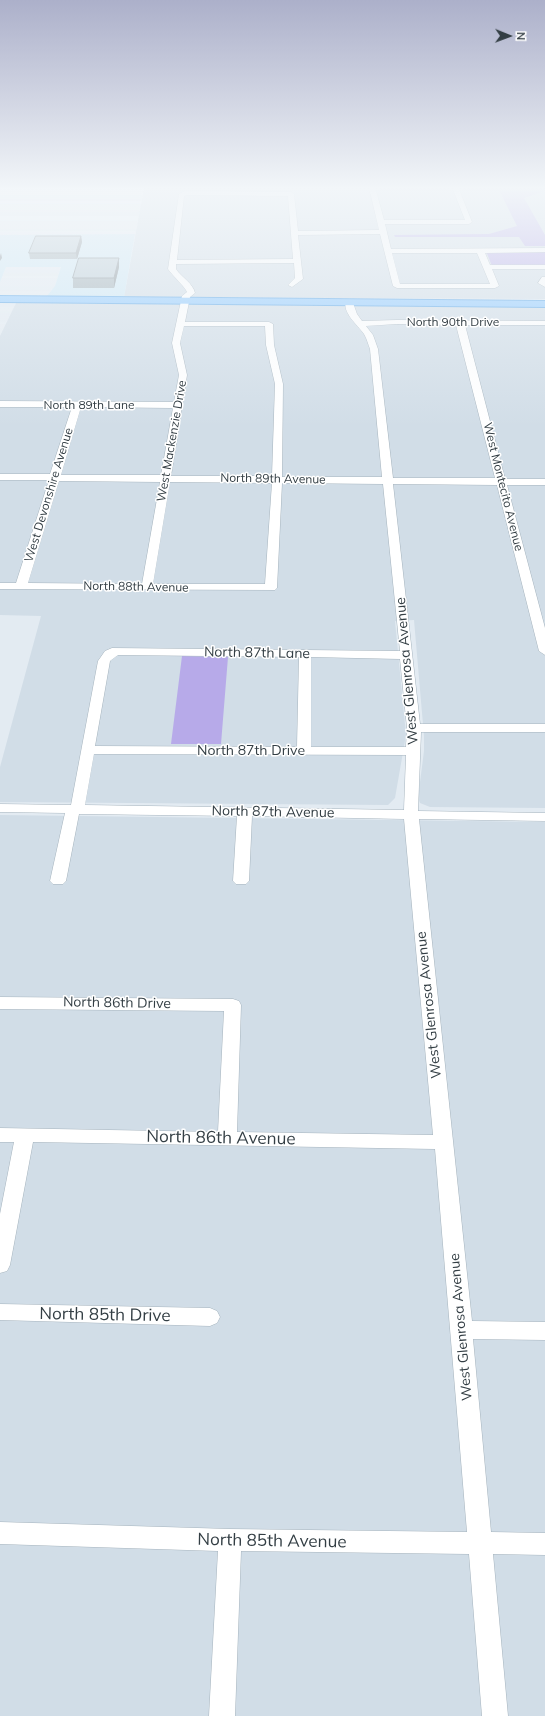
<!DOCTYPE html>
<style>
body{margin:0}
#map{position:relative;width:545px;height:1716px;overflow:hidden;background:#e3ebf2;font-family:Mulish,sans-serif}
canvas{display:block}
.north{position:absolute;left:489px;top:16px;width:40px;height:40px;-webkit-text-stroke:3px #fff;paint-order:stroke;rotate:91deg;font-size:11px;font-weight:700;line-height:16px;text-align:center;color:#333e44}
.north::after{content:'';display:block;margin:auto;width:14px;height:18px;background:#333e44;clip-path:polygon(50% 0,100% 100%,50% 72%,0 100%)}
</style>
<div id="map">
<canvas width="545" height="1716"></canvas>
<div class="north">N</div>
</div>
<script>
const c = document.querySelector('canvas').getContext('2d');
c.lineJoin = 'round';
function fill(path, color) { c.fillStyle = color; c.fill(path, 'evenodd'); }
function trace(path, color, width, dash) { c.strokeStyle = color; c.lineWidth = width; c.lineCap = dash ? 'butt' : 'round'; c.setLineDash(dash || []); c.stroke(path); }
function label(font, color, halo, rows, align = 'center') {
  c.font = font + ' Mulish,sans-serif'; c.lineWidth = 3; c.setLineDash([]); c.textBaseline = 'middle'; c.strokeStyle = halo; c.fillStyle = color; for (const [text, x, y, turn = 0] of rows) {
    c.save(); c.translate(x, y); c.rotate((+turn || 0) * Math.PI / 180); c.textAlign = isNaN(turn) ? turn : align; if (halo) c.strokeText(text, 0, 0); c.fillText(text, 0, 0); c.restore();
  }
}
fill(new Path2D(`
 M0 187H545V299L124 297 144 188Z
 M16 303 545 307V808L430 807 420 803 418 798 424 751V736L414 620 395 621 406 735 395 798 388 805 0 802V767L41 616 0 615V336Z
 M0 815 545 822V1716H0Z`), '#d1dde7');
fill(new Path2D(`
 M135 234 124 297 47 296 55 286 61 267H6L0 282V235Z`), '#cde8f6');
fill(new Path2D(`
 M380 187H448L449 190H381Z
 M461 187H545V191L524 198 545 235V246H525L519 237H395L394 235 489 234 517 226 499 190H462Z
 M486 251H545V266H492Z
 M182 656 228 657 221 744H171Z`), '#b7aae9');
const minor = new Path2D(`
 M369 187H375L384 220H465L452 187H458L472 222 469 224H385L391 249 545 248V252L485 253 490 265H545V269H492L499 286 495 288H397L393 286 380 234 298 235 303 279 292 287 288 285 295 278 294 263 176 264V269C181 277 193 283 195 293L190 297 185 322H269L273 324 274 345 283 384 282 477H382L370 349C368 344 367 339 364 334 357 324 342 313 346 300H352L357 314 362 321 397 320 545 321V325H465L505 479H545V485H507L545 628V655L539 651 497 485 393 484 420 724H545V732H421L418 811 545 813V821L419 819 472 1321 545 1322V1340L473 1339 491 1532 545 1533V1555L493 1554 508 1716H482L469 1554 241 1551 235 1716H209L218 1551 0 1544V1522L230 1529 467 1532 435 1149 33 1142 10 1265 7 1271 0 1273V1214L14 1142H0V1128L218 1132 224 1011 0 1009V997L233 999 239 1001 241 1005 237 1132 433 1135 404 819 252 816 249 881 246 884H236L233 881 237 816 79 814 66 881 63 884H53L50 881 65 813 0 812V804L71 805 98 661 105 651 112 648 400 651 383 484 282 483 277 588 275 590 0 589V583H16L49 480H0V474H50L72 407H0V401L174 402 179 375 172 343 182 296 187 292C186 288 172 275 168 269L179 194 185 191 291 192 294 194 298 231 379 230ZM186 195 288 196 293 259 177 260 184 196ZM392 253H477L490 284H400ZM397 324 456 325 495 478H393L378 349 373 335 366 326ZM184 326H265L266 345 275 384 272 476H171L187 375 180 343ZM81 407 173 408 161 475H61ZM59 481 160 482 142 584 28 583ZM170 482 272 483 265 584H153ZM118 655 299 657 297 747 95 746 110 661ZM311 657 400 659 407 728 406 747H311ZM94 754 406 755 404 810 85 805Z
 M542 277H545V287L538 283Z
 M0 1304 210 1308 217 1311 220 1317 217 1323 210 1326 0 1320Z`);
const major = new Path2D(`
 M0 296 545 301V307L0 302Z`);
trace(minor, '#a6b4be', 1);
trace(major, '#5ca7e8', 2);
fill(minor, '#fff');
fill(major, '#90caff');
fill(new Path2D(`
 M81 236 82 242 77 259H30L29 253Z
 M119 258V267L114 288H73V278Z`), '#9eaeb6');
fill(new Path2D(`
 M81 236 82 242 77 259 76 253Z
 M1 253 2 258 0 261V256Z
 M119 258V267L114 288V278Z`), '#818d94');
const building = new Path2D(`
 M36 236H81L76 253H29Z
 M79 258H119L114 278H73Z`);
fill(building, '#b8cad4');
trace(building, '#818d94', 1);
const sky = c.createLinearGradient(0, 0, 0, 427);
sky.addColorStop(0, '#acb0ca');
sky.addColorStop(0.44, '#f2f6f9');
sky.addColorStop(1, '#f2f6f900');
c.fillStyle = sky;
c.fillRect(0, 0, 545, 427);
label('12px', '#333e44', '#fff', [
 ["North 90th Drive",453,322],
 ["North 89th Lane",89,405],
 ["West Mackenzie Drive",172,441,-80],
 ["North 89th Avenue",273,479,1],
 ["West Montecito Avenue",503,487,76],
 ["West Devonshire Avenue",49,495,-73],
 ["North 88th Avenue",136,587,1]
]);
label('14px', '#333e44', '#fff', [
 ["North 87th Lane",257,653,1],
 ["West Glenrosa Avenue",407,671,-95],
 ["North 87th Drive",251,751],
 ["North 87th Avenue",273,812,1],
 ["North 86th Drive",117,1003,1],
 ["West Glenrosa Avenue",429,1005,-96],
 ["West Glenrosa Avenue",461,1327,-95]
]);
label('17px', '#333e44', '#fff', [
 ["North 86th Avenue",221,1138,1],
 ["North 85th Drive",105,1315,1],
 ["North 85th Avenue",272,1541,1]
]);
</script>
